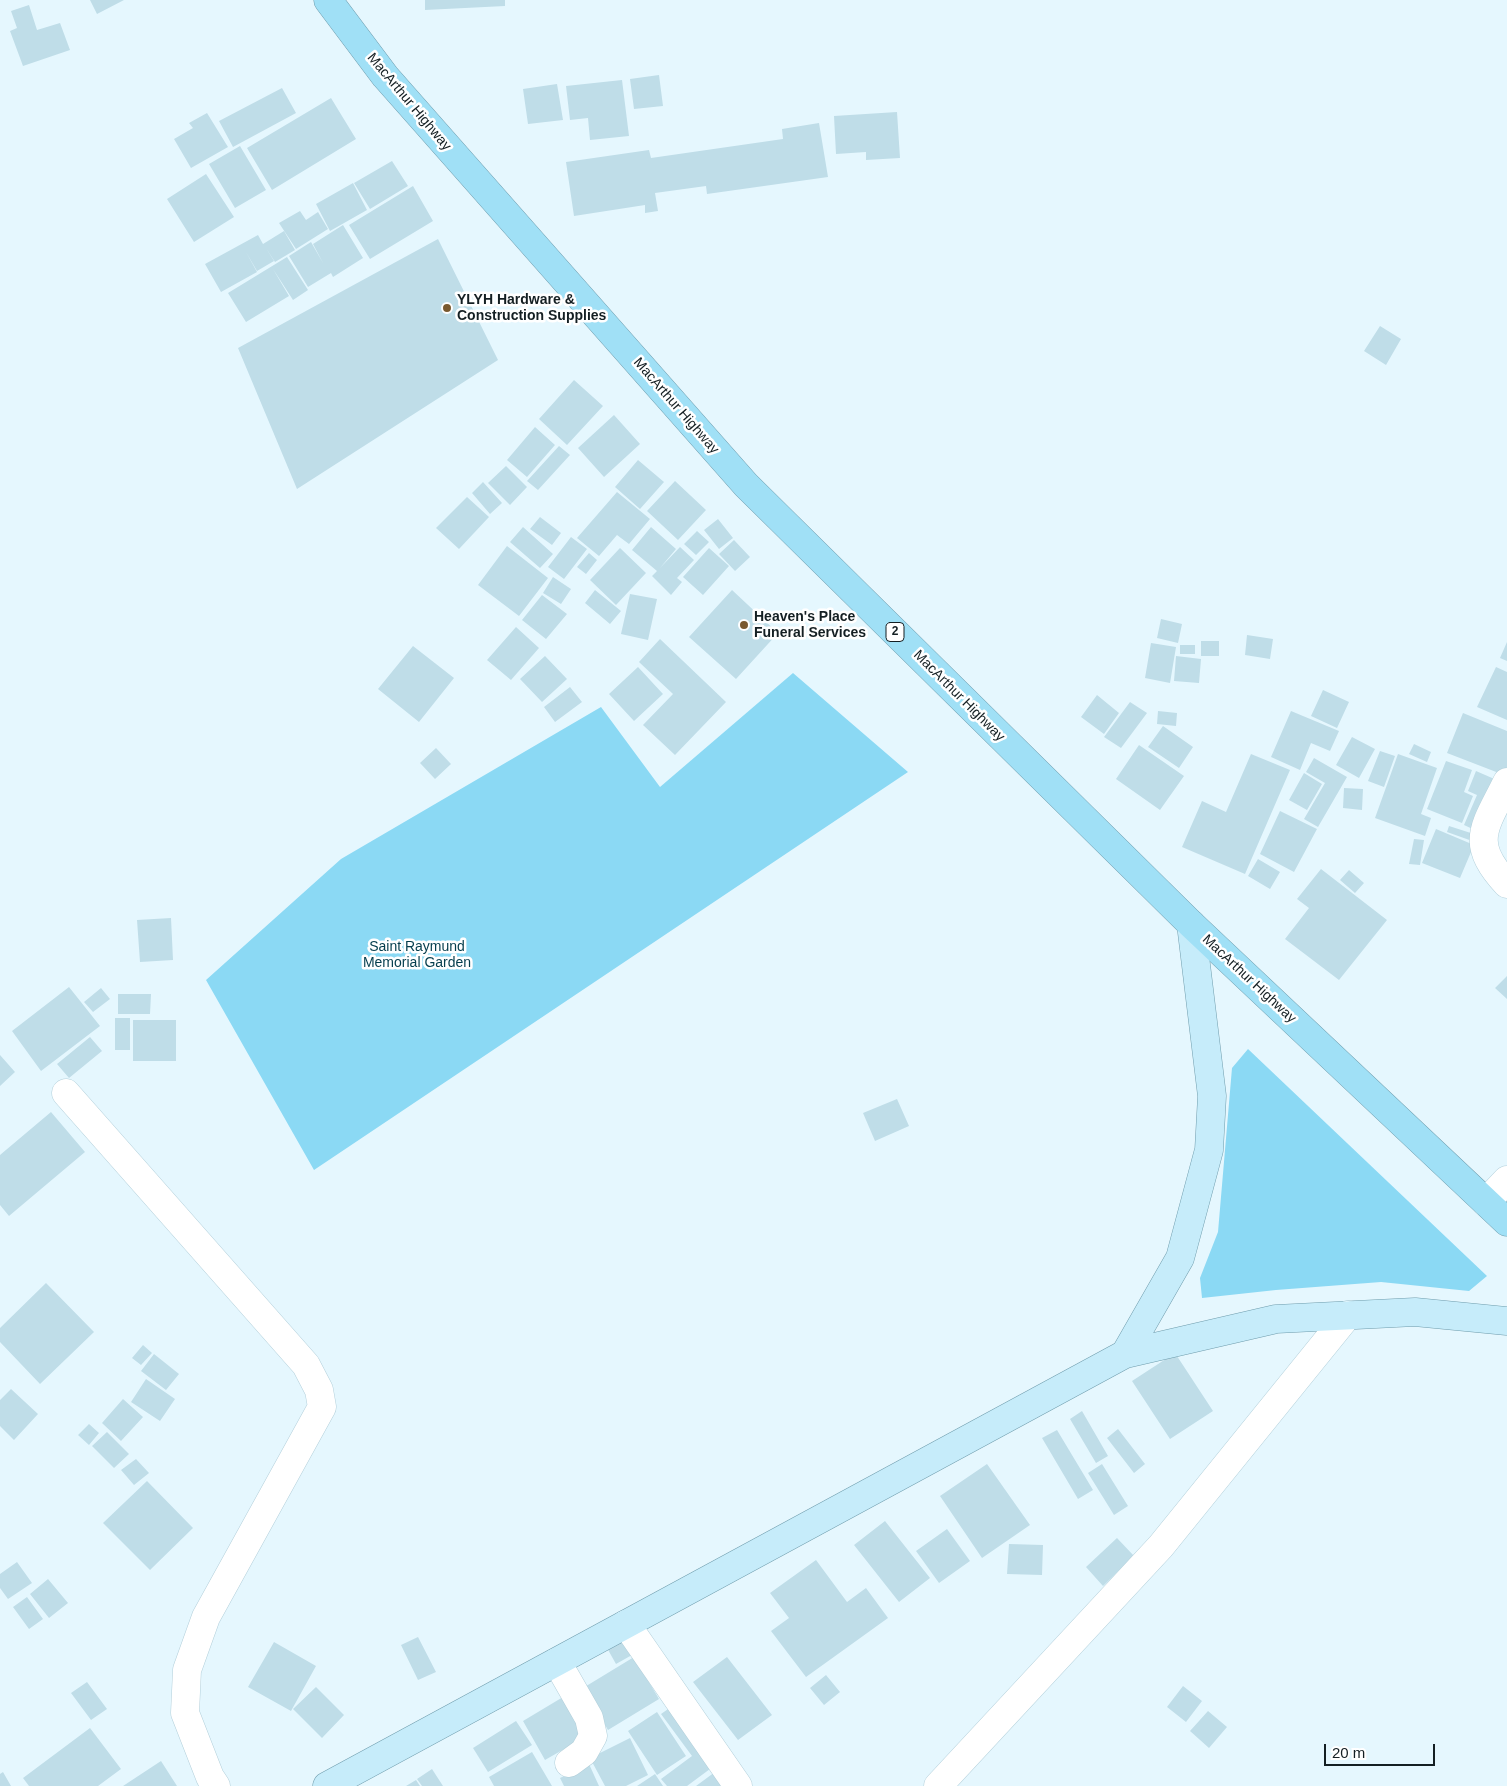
<!DOCTYPE html>
<style>
body{margin:0}
#map{position:relative;width:1507px;height:1786px;overflow:hidden;background:#e5f7fe;font-family:Helvetica,sans-serif}
canvas{display:block}
.scale{position:absolute;left:1324px;top:1744px;width:111px;height:22px;box-sizing:border-box;border:2px solid #141f23;border-top:0;padding-left:6px;font-size:15px;line-height:18px;white-space:nowrap;color:#141f23;-webkit-text-stroke:4px #fff;paint-order:stroke}
</style>
<div id="map">
<canvas width="1507" height="1786"></canvas>
<div class="scale">20 m</div>
</div>
<script>
const c = document.querySelector('canvas').getContext('2d');
c.lineJoin = 'round';
function fill(path, color) { c.fillStyle = color; c.fill(path, 'evenodd'); }
function trace(path, color, width, dash) { c.strokeStyle = color; c.lineWidth = width; c.lineCap = dash ? 'butt' : 'round'; c.setLineDash(dash || []); c.stroke(path); }
function label(font, color, halo, rows, align = 'center') {
  c.font = font + ' Helvetica,sans-serif'; c.lineWidth = 5; c.setLineDash([]); c.textBaseline = 'middle'; c.strokeStyle = halo; c.fillStyle = color; for (const [text, x, y, turn = 0] of rows) {
    c.save(); c.translate(x, y); c.rotate((+turn || 0) * Math.PI / 180); c.textAlign = isNaN(turn) ? turn : align; if (halo) c.strokeText(text, 0, 0); c.fillText(text, 0, 0); c.restore();
  }
}
fill(new Path2D(`
 M793 673 908 772 314 1170 206 980 341 859 601 707 660 787Z
 M1248 1049 1487 1276 1469 1291 1381 1282 1276 1290 1202 1298 1200 1278 1218 1232 1232 1068Z`), '#8bd9f4');
fill(new Path2D(`
 M90 0H124L97 14Z
 M425 0H505V6L425 10Z
 M29 5 37 30 60 23 70 50 23 66 10 31 17 28 11 11Z
 M659 75 663 106 634 109 630 79Z
 M622 80 629 136 590 140 588 118 570 120 566 86Z
 M557 84 563 120 528 124 523 89Z
 M282 88 296 113 233 147 219 121Z
 M331 98 356 139 272 190 247 148Z
 M897 112 900 158 866 160V152L836 154 834 116Z
 M207 113 228 147 191 168 174 139 193 128 189 123Z
 M819 123 828 177 707 194 706 186 655 193 658 211 645 213V205L574 216 566 162 649 150 651 158 783 139 782 129Z
 M240 146 266 190 235 208 209 164Z
 M392 161 408 186 370 209 354 183Z
 M206 174 234 217 194 242 167 199Z
 M353 183 367 210 330 231 316 204Z
 M413 186 433 221 370 259 349 225Z
 M300 211 306 220 318 212 328 229 296 249 279 223Z
 M343 225 363 258 333 277 331 273 308 287 289 256 311 242 323 263 313 244Z
 M284 231 295 250 275 262 266 248 274 261 257 271 246 252 257 272 221 292 205 264 258 235 263 244Z
 M438 239 498 360 297 489 238 348Z
 M287 257 308 290 293 300 273 269 289 296 246 322 228 293Z
 M1380 326 1401 339 1386 365 1364 351Z
 M574 380 603 406 567 445 539 419Z
 M614 415 640 444 604 477 578 448Z
 M535 427 555 445 527 477 507 460Z
 M559 446 570 455 538 490 527 481Z
 M638 460 664 482 640 509 615 487Z
 M506 466 527 487 510 505 488 483Z
 M675 481 706 510 678 540 647 511Z
 M483 482 502 503 490 514 472 493Z
 M617 492 650 519 629 544 617 535 599 556 577 538Z
 M467 497 489 517 459 549 436 528Z
 M540 517 561 533 552 545 530 529Z
 M718 519 733 538 719 549 704 530Z
 M523 527 553 554 540 568 510 542Z
 M651 527 676 549 660 568 680 547 694 560 677 578 682 582 671 595 652 576 657 571 632 550Z
 M697 531 709 542 696 555 684 544Z
 M571 537 587 549 564 579 548 567Z
 M734 540 750 557 735 571 719 554Z
 M507 546 548 578 519 616 478 585Z
 M620 548 646 573 616 605 590 580Z
 M709 548 729 566 703 595 683 577Z
 M589 553 597 560 586 574 577 567Z
 M553 577 571 589 561 604 543 593Z
 M595 590 621 611 610 624 585 603Z
 M732 590 778 633 736 679 689 637Z
 M630 594 657 599 648 640 621 634Z
 M542 595 567 614 546 639 522 620Z
 M1161 619 1182 624 1178 643 1157 638Z
 M516 627 539 648 511 680 487 660Z
 M1247 635 1273 639 1270 659 1245 655Z
 M660 639 726 702 675 755 643 725 673 694 639 662Z
 M1201 641H1219V656H1201Z
 M1507 642V661L1500 658Z
 M1151 643 1176 647 1170 683 1145 678Z
 M1180 645H1195V654H1180Z
 M413 646 454 678 419 722 378 689Z
 M545 656 567 679 542 702 520 679Z
 M1176 656 1201 659 1199 683 1174 681Z
 M638 667 663 694 634 721 609 694Z
 M1496 667 1507 672V720L1477 707Z
 M570 687 582 702 555 722 544 707Z
 M1323 690 1349 702 1337 728 1311 716Z
 M1097 695 1119 713 1104 734 1081 717Z
 M1130 702 1147 713 1121 748 1104 737Z
 M1158 711 1177 713 1176 726 1157 724Z
 M1291 711 1339 731 1330 751 1311 743 1300 770 1271 757Z
 M1463 713 1507 731V767L1504 775 1447 753Z
 M1163 726 1193 747 1179 768 1148 747Z
 M1352 737 1375 749 1359 778 1336 765Z
 M1414 744 1431 752 1427 762 1409 754Z
 M1139 745 1184 776 1160 810 1116 779Z
 M436 748 451 764 435 779 420 763Z
 M1380 751 1395 756 1384 787 1368 781Z
 M1251 754 1290 770 1245 874 1182 847 1202 801 1226 812Z
 M1398 754 1437 768 1421 814 1431 818 1425 836 1375 818Z
 M1314 758 1347 777 1318 827 1304 819 1325 783 1306 772Z
 M1446 761 1472 770 1464 792 1473 796 1462 823 1427 809Z
 M1476 771 1499 781 1477 831 1464 825 1477 795 1468 791Z
 M1304 773 1322 784 1307 810 1289 800Z
 M1344 788 1363 789 1362 810 1343 808Z
 M1280 811 1317 829 1294 872 1260 854Z
 M1449 826 1477 835 1475 842 1447 832Z
 M1436 829 1474 845 1460 878 1422 863Z
 M1414 839 1424 840 1420 865 1409 864Z
 M1258 859 1280 872 1270 889 1248 876Z
 M1321 869 1387 920 1339 980 1285 939 1309 908 1297 899Z
 M1349 870 1364 883 1355 893 1340 880Z
 M171 918 173 960 140 962 137 920Z
 M1507 976V999L1495 988Z
 M69 987 100 1026 41 1071 12 1031Z
 M101 988 110 999 93 1012 84 1002Z
 M118 994H151L150 1014H118Z
 M115 1018H130V1050H115Z
 M133 1020H176V1061H133Z
 M90 1037 102 1051 69 1078 57 1064Z
 M0 1055 15 1072 0 1086Z
 M897 1099 909 1126 875 1141 863 1113Z
 M51 1112 85 1152 9 1216 0 1205V1155Z
 M46 1283 94 1332 40 1384 0 1342V1328Z
 M143 1345 152 1353 141 1365 132 1358Z
 M1175 1353 1213 1411 1170 1439 1132 1381Z
 M154 1354 179 1374 166 1390 141 1371Z
 M146 1379 175 1399 160 1421 131 1402Z
 M11 1389 38 1414 14 1440 0 1426V1400Z
 M123 1399 143 1417 121 1441 102 1423Z
 M1082 1411 1108 1456 1096 1463 1070 1419Z
 M89 1424 99 1433 89 1445 78 1435Z
 M1118 1429 1145 1464 1134 1473 1107 1438Z
 M1057 1430 1093 1490 1078 1499 1042 1438Z
 M107 1432 129 1454 114 1468 92 1446Z
 M136 1459 149 1473 134 1485 121 1470Z
 M987 1464 1030 1525 982 1558 940 1496Z
 M1102 1464 1128 1506 1114 1515 1088 1473Z
 M147 1481 193 1528 150 1570 103 1523Z
 M885 1521 930 1578 899 1602 854 1545Z
 M947 1529 970 1561 939 1583 916 1551Z
 M1117 1538 1134 1556 1103 1586 1086 1567Z
 M1009 1544 1043 1545 1042 1575 1007 1574Z
 M816 1560 847 1602 866 1588 888 1618 806 1677 771 1631 789 1618 770 1593Z
 M17 1562 32 1583 8 1599 0 1588V1574Z
 M48 1579 68 1603 49 1618 30 1594Z
 M27 1597 43 1619 29 1629 13 1607Z
 M418 1637 436 1672 418 1680 401 1645Z
 M623 1640 632 1655 616 1664 607 1648Z
 M274 1642 316 1666 291 1711 248 1687Z
 M634 1657 659 1699 608 1730 583 1688Z
 M727 1657 772 1715 738 1740 693 1682Z
 M826 1675 840 1692 824 1705 810 1688Z
 M87 1682 107 1709 91 1720 71 1693Z
 M1183 1686 1202 1701 1186 1722 1167 1707Z
 M316 1687 344 1715 322 1738 293 1709Z
 M563 1697 585 1737 545 1760 523 1721Z
 M671 1707 714 1766 687 1786H667L661 1779 692 1756 661 1714Z
 M1208 1711 1227 1727 1209 1748 1190 1731Z
 M657 1712 686 1756 657 1775 628 1731Z
 M516 1721 532 1745 488 1772 473 1748Z
 M90 1728 121 1769 98 1786H29L23 1778Z
 M630 1738 648 1775 626 1786H605L590 1758Z
 M532 1752 552 1786H494L489 1777Z
 M161 1761 177 1786H123Z
 M589 1764 599 1786H564L560 1778Z
 M432 1769 443 1786H422L417 1779Z
 M3 1772 11 1786H0V1774Z
 M715 1772 725 1786H696Z
 M655 1774 663 1786H637Z
 M416 1780 420 1786H406Z`), '#bfdde8');
const minor = new Path2D(`
 M1507 782C1485 827 1468 842 1507 884
 M66 1093 306 1365 319 1390 322 1407 206 1617 187 1670 185 1713 210 1777 216 1786
 M1486 1202 1507 1180
 M626 1624 738 1786
 M557 1662 589 1718 593 1736 584 1752 569 1763
 M938 1786 1161 1546 1348 1315`);
const major = new Path2D(`
 M1125 1354 1180 1258 1209 1150 1212 1096 1191 924
 M327 1786 1125 1354 1276 1319 1415 1312 1507 1321`);
const highway = new Path2D(`
 M328 0 385 76 746 485 1191 924 1507 1222`);
trace(minor, '#b2cfda', 29);
trace(major, '#6f9cac', 29);
trace(highway, '#6f9cac', 29);
trace(minor, '#fff', 28);
trace(major, '#c6ecfa', 28);
trace(highway, '#a0e0f6', 28);
for (const [x, y, r, color] of [
 [447,308,5,"#79592f"],
 [744,625,5,"#79592f"]
]) { const dot = new Path2D(); dot.arc(x, y, r, 0, 2 * Math.PI); c.fillStyle = color; c.fill(dot); trace(dot, '#fff', 2); }
for (const [x, y, w] of [
 [895,632,18]
]) { const box = new Path2D(); box.roundRect(x - w / 2, y - 9.5, w, 19, 4); c.fillStyle = '#fff'; c.fill(box); trace(box, '#141f23', 1); }
label('bold 12px', '#141f23', null, [
 ["2",895,632]
]);
label('14px', '#141f23', '#fff', [
 ["MacArthur Highway",409,102,50],
 ["MacArthur Highway",676,406,49],
 ["MacArthur Highway",959,696,45],
 ["MacArthur Highway",1249,979,43]
]);
label('bold 14px', '#141f23', '#fff', [
 ["YLYH Hardware &",457,300],
 ["Construction Supplies",457,316],
 ["Heaven's Place",754,617],
 ["Funeral Services",754,633]
], 'left');
label('14px', '#043d4d', '#fff', [
 ["Saint Raymund",417,947],
 ["Memorial Garden",417,963]
]);
</script>
